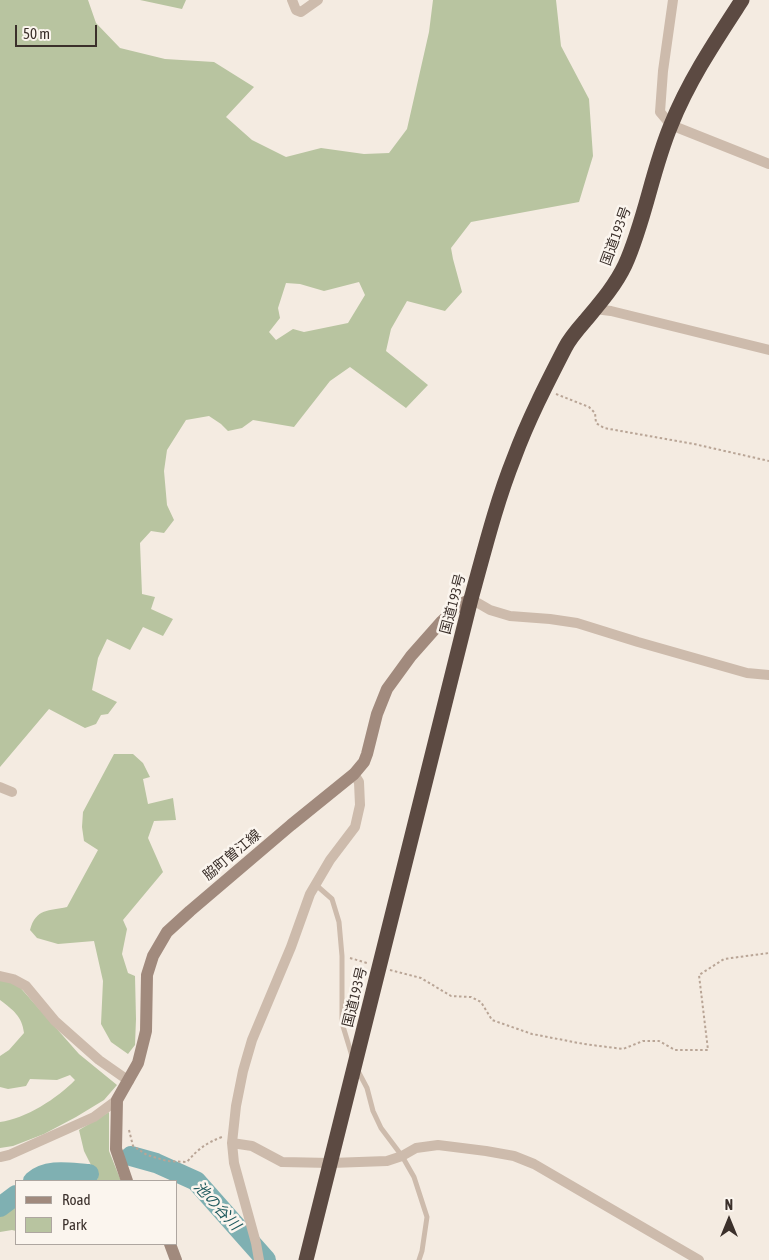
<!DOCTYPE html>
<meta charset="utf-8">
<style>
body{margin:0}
#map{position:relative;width:769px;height:1260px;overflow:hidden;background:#f4ebe1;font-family:"Asap Condensed",sans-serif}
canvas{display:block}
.legend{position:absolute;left:15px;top:1180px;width:162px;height:65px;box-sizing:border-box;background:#fbf5ee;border:1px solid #aea6a0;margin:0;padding:6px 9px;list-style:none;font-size:15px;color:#3b302b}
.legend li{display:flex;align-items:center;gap:10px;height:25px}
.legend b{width:25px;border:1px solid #aea6a0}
.north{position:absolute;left:704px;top:1195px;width:50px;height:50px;-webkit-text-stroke:4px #fbf5ee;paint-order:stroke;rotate:0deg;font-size:14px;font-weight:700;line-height:20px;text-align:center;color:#3b302b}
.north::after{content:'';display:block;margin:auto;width:18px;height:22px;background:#3b302b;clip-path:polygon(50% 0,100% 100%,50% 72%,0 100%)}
.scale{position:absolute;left:15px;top:25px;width:82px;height:22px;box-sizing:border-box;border:2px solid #3b302b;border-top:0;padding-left:6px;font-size:15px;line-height:18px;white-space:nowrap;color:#3b302b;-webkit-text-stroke:4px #fbf5ee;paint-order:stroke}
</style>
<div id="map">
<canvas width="769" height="1260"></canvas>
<ul class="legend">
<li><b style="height:6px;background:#a18a7d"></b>Road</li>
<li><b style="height:14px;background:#b8c4a0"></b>Park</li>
</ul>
<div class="north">N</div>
<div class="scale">50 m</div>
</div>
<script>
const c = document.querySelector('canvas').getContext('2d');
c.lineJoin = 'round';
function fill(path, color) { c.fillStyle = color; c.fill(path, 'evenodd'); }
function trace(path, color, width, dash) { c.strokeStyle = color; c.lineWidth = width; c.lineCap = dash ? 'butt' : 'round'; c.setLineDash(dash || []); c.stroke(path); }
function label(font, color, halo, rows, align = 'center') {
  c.font = font + ' "Asap Condensed","Noto Sans JP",sans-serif'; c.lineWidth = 5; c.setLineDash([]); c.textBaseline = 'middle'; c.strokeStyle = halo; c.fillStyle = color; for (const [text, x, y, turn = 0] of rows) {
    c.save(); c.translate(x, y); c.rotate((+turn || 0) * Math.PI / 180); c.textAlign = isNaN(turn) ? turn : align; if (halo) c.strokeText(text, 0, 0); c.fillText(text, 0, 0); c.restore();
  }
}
fill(new Path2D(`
 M0 0H88L96 23 120 48 165 59 214 62 254 87 226 117 252 140 286 157 321 148 364 154 389 153 407 129 429 32 433 0H556L561 46 589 99 593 156 579 202 471 222 451 248 453 259 462 292 445 311 407 301 391 329 386 351 428 385 406 408 350 367 330 381 294 427 253 420 242 428 228 431 221 424 209 416 186 420 167 450 164 471 167 505 174 520 164 533 151 531 140 543 142 594 155 597 151 609 173 619 163 636 143 627 130 650 107 639 98 658 92 690 117 702 108 714 101 715 96 724 85 728 49 709 0 767ZM359 282 365 295 348 323 304 332 293 329 276 340 269 332 280 318 278 308 286 283 300 284 324 291Z
 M140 0H186L182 9Z
 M114 754H133L143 763 150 777 143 779 148 804 173 798 176 820 154 821 148 838 163 872 123 920 127 929 122 954 128 973 135 976 136 1019 135 1045 128 1054 111 1042 101 1024 103 981 94 941 58 944 37 938 30 930C36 908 49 911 67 907L98 850 84 841 82 827 83 812Z
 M0 979 18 985 79 1054 117 1085 104 1100 76 1117 44 1134 13 1146 0 1148V1122C25 1119 58 1098 75 1080L70 1075 57 1080 30 1079 26 1086 8 1089 0 1087V1056L9 1050 24 1033C22 1016 13 1010 0 1000Z
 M109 1112V1151L121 1181H41L54 1177 82 1180 98 1179 84 1151 79 1130Z
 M16 1200V1231L12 1230 0 1232V1212Z`), '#b8c4a0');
trace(new Path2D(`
 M131 1156 156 1163 196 1181 266 1260
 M33 1181C48 1168 70 1173 89 1174
 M0 1207 16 1195`), '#7fb0b2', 20);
trace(new Path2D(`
 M556 394 589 407 595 413 596 423 604 428 694 444 769 461
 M350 958 367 963
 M390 970 421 978 451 996 471 997 481 1002 492 1020 532 1034 584 1044 623 1049 643 1041H659L675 1050H708L699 975 724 959 769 953
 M129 1130 133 1146 147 1155 167 1161 187 1162C198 1149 206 1143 222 1137`), '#b9a596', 2, [2.5, 2.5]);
trace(new Path2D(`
 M316 885 332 899 339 922 342 956V1023L352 1056
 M358 1071 367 1088 373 1111 381 1128 402 1156 414 1177 427 1217 422 1251 419 1260`), '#cdbbac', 5);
trace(new Path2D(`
 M292 0 296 10 301 12 318 0
 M673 0 663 71 660 112 671 125 769 164
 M595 309 611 311 769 350
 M471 599 490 610 510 616 550 619 577 623 638 642 747 673 769 675
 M0 787 12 792
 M0 976 13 979 26 986 55 1021 99 1060 129 1081
 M232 1143 252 1146 282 1162 331 1163 387 1161 402 1156 416 1148 438 1145 486 1151 514 1156 534 1164 699 1260
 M0 1157 9 1155 94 1117 117 1100
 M259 1260 256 1243 234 1163 232 1143 236 1106 243 1071 252 1040 291 947 310 894 330 860 355 827 360 805 359 782 354 774`), '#cdbbac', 10);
trace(new Path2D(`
 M127 1181 116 1149 117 1100 138 1063 146 1031 147 975 153 956 167 932 190 911 291 825 354 774 364 762 367 754 377 714 387 689 411 656 442 621 459 605 471 599
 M170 1244 176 1260`), '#a18a7d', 12);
trace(new Path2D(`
 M306 1260 471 599C484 552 496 503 514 458 528 420 547 383 565 348 570 338 578 329 585 321 600 303 615 286 625 265 645 221 652 170 671 125 689 80 716 40 742 0`), '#5c4a42', 15);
label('14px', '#3b302b', '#fbf5ee', [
 ["国道193号",616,236,-70],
 ["国道193号",453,604,-75],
 ["脇町曽江線",232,855,-40],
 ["国道193号",355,997,-76]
]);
label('italic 15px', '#1f5a5e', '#fbf5ee', [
 ["池の谷川",217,1206,47]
]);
</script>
